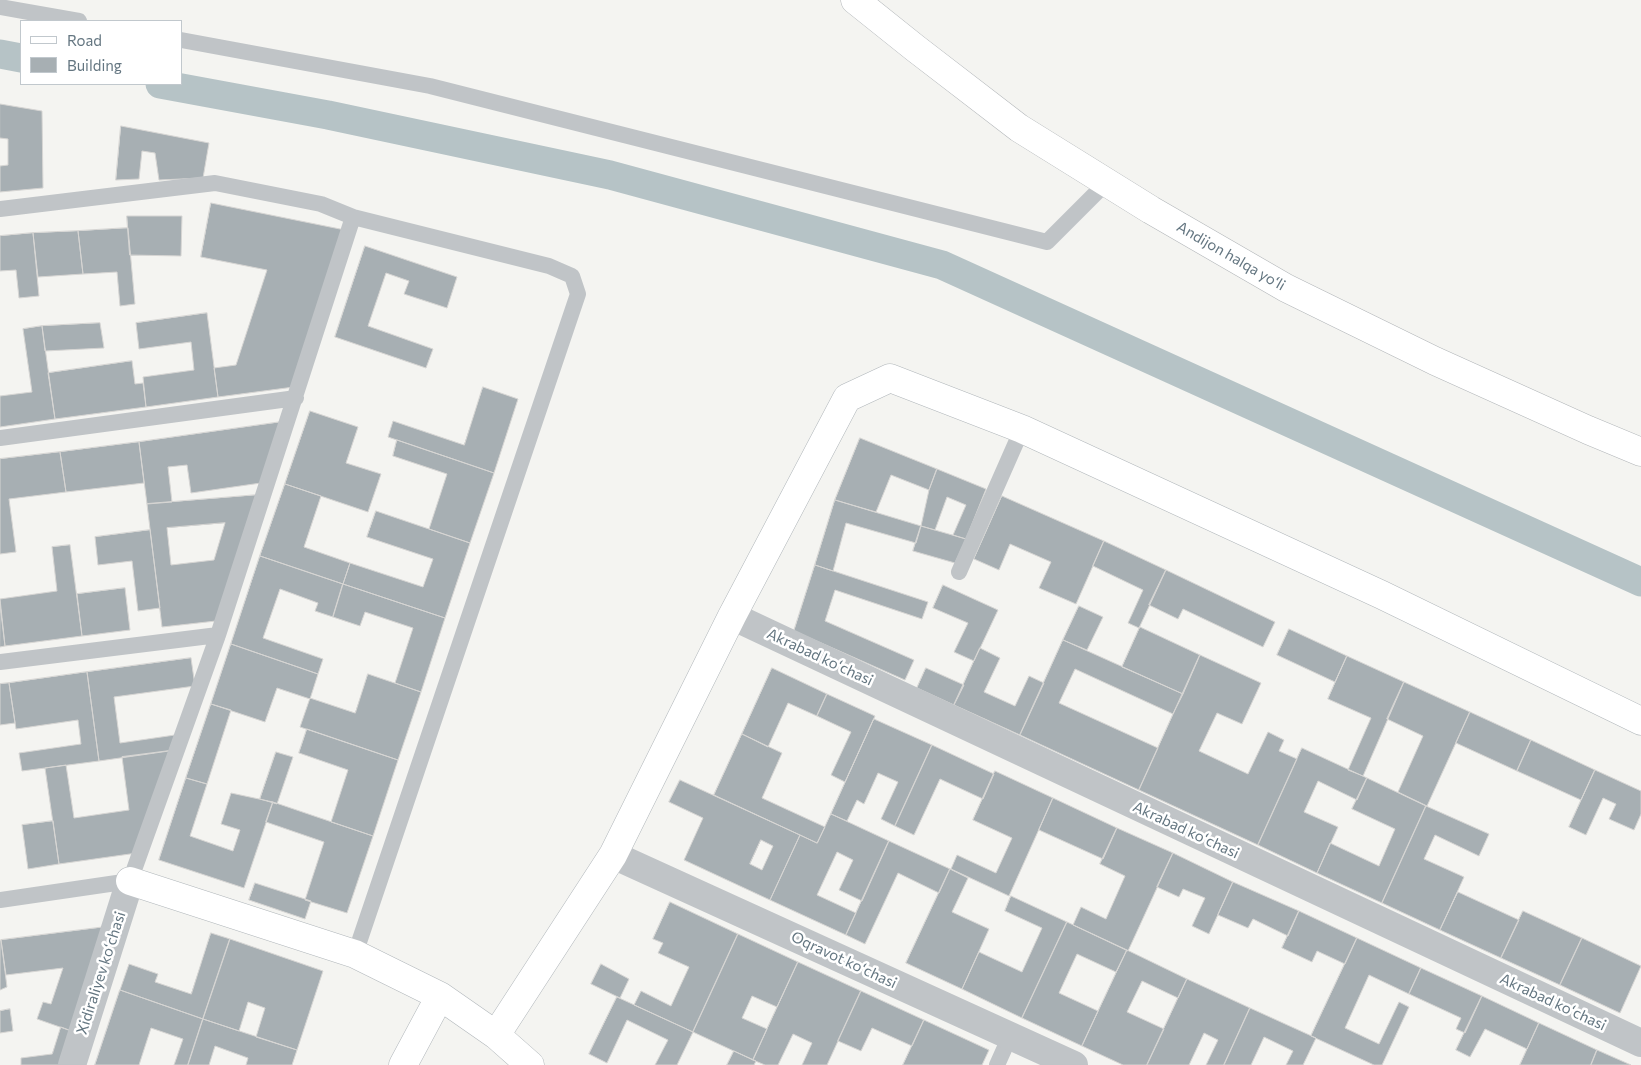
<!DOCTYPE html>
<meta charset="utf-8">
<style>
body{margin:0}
#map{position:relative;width:1641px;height:1065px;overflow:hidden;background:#f4f4f1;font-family:Commissioner,sans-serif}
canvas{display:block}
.legend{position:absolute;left:20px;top:20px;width:162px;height:65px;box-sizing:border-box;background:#fff;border:1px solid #c1c8cd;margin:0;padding:6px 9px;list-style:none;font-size:15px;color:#647681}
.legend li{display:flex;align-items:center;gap:10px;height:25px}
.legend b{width:25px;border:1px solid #c1c8cd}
</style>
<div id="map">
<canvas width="1641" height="1065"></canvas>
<ul class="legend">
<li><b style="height:6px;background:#fff"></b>Road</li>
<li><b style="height:14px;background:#a7afb3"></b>Building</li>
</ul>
</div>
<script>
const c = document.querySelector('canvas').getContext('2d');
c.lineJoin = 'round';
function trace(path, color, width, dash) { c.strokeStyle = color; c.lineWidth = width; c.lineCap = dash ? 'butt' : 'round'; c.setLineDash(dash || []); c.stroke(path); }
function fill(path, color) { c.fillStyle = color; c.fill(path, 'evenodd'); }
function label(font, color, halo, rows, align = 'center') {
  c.font = font + ' Commissioner,sans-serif'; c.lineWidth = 5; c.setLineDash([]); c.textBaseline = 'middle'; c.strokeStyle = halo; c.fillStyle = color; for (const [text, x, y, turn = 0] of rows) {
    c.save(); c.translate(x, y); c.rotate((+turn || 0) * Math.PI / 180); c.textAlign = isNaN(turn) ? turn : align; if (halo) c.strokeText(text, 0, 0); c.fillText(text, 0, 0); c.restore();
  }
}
trace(new Path2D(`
 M0 54 21 58
 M160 84 328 115 610 175 942 265 1641 582`), '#b6c3c6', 29);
const building = new Path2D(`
 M0 104 42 111 43 188 0 192V166L8 165V139L0 138Z
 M121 126 209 143 203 178 159 180 155 153 142 151 139 179 116 180Z
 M211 203 345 230 294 387 218 397 214 368 236 365 267 270 201 257Z
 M127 216H182L181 256 130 255Z
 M128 228 135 304 120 306 117 272 83 274 78 231Z
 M78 231 83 274 38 277 33 233Z
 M33 233 39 296 19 298 16 270 0 271V236Z
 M365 246 457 277 447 308 404 294 409 281 386 273 368 326 433 349 426 368 335 337Z
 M207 313 218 397 146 407 143 377 194 370 191 342 139 349 136 323Z
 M100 323 104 348 45 351 42 326Z
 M42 326 55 419 0 427V396L32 392 23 329Z
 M132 361 135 384 143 383 146 407 55 419 48 373Z
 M483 387 518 399 494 473 388 437 393 421 464 445Z
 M310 411 358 427 346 463 381 474 368 512 285 484Z
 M281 422 261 483 191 493 187 465 168 467 172 502 147 504 139 442Z
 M860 438 937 469 929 490 891 475 876 512 835 500Z
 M397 440 494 473 470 543 429 529 447 474 393 456Z
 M139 442 144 483 66 492 60 452Z
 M60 452 66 492 9 499 16 552 0 554V459Z
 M937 469 986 489 966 539 953 535 966 505 947 497 935 530 921 526 929 490Z
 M285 484 321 496 304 547 350 563 343 584 260 556Z
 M257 495 216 621 162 627 147 504ZM225 523 214 560 171 565 167 528Z
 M1002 496 1104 541 1076 604 1039 588 1051 562 1010 544 999 570 974 559Z
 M835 500 921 526 916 543 846 523 833 571 815 565Z
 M376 511 470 543 445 618 343 584 350 563 423 587 433 559 367 537Z
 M921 526 966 539 955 563 913 551Z
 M150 530 160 608 138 611 132 561 98 565 95 537Z
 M1104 541 1166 570 1139 628 1128 623 1143 590 1093 566Z
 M70 545 82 636 5 646 0 599 57 591 52 547Z
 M260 556 343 584 333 617 315 611 318 603 280 589 263 638 323 659 318 674 231 644Z
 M815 565 928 602 922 619 835 590 825 621 914 660 905 680 794 631Z
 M1166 570 1275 622 1263 647 1183 609 1178 619 1149 605Z
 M343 584 445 618 421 692 395 683 413 628 365 612 360 626 333 617Z
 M943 585 998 610 974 661 954 652 968 623 933 608Z
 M125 588 130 630 82 636 77 594Z
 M0 605 5 646 0 647Z
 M1079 606 1103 617 1087 650 1063 640Z
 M1140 627 1200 655 1183 694 1122 667Z
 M1289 629 1347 656 1335 682 1277 655Z
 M1063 640 1183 694 1173 714 1075 669 1059 703 1158 748 1139 790 1020 735Z
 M231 644 318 674 310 699 277 688 265 722 211 704Z
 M980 648 1000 658 984 692 1015 706 1029 676 1044 683 1020 735 954 705Z
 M1200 655 1261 683 1242 724 1217 713 1199 751 1248 774 1268 732 1284 740 1279 751 1297 759 1258 845 1139 790Z
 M1347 656 1404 682 1363 776 1348 770 1371 718 1328 699Z
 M191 658 195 686 114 697 120 743 175 735 169 751 99 761 87 672Z
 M772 668 827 694 817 716 788 703 768 747 742 734Z
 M926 668 964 685 954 705 917 688Z
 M87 672 99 761 22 771 19 753 81 744 78 720 16 729 9 683Z
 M368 674 421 692 398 760 300 727 310 698 355 713Z
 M1404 682 1470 712 1427 806 1398 792 1423 736 1387 719Z
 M9 683 15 723 0 725V684Z
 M827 694 875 716 845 782 831 775 851 732 817 716Z
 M211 704 231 710 207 784 186 778Z
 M1470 712 1531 740 1517 771 1456 743Z
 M874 719 932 745 895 826 881 819 898 782 878 773 864 804 857 800 847 821 831 814Z
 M307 729 398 760 373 836 331 822 348 770 299 753Z
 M742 734 782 753 762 798 825 827 817 843 714 795Z
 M1531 740 1595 770 1581 800 1517 771Z
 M932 745 994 774 983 799 940 779 914 835 895 826Z
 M1302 748 1367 778 1357 800 1318 781 1304 812 1338 827 1317 873 1258 845Z
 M169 751 137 853 59 864 45 768 66 765 74 818 129 810 122 757Z
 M276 752 293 757 277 804 260 799Z
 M1595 770 1641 791V814L1634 830 1609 819 1616 804 1603 798 1586 835 1569 827Z
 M995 771 1053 798 1009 896 951 869 957 855 996 873 1012 838 973 820Z
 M186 778 207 784 190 836 233 851 240 830 221 824 231 793 273 802 244 888 159 860Z
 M1367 778 1426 806 1382 903 1317 873 1330 843 1379 866 1395 829 1352 809Z
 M680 780 800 835 770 900 684 860 703 818 669 802ZM761 840 773 846 762 870 750 864Z
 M1053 798 1117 828 1103 859 1039 830Z
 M273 802 373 836 347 913 305 900 324 842 266 822Z
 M1426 806 1489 834 1479 856 1435 835 1424 859 1464 877 1440 930 1382 903Z
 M831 814 889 841 862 901 839 890 853 860 837 852 817 895 856 913 846 935 770 900 800 835 817 843Z
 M53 821 59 864 28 869 22 825Z
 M1117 828 1173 853 1128 951 1073 925 1081 907 1106 919 1125 876 1100 864Z
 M889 841 950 869 939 893 898 873 865 944 846 935Z
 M1173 853 1233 882 1209 934 1192 926 1205 898 1183 889 1179 897 1157 887Z
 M950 869 968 878 952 912 989 929 962 989 906 963Z
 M1233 882 1299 911 1288 936 1253 919 1248 928 1218 915Z
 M255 883 311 901 305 919 249 900Z
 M1458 892 1519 920 1501 958 1440 930Z
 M1011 896 1067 922 1022 1018 962 989 979 952 1022 972 1042 928 1005 911Z
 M670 902 738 934 693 1032 634 1005 641 991 671 1006 689 967 658 953 663 943 653 939Z
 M1299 911 1357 938 1345 964 1317 951 1312 962 1282 948Z
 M1523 911 1582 938 1560 985 1501 958Z
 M1067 922 1127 950 1116 972 1077 954 1059 993 1098 1011 1082 1046 1022 1018Z
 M113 926 77 1033 37 1019 43 1002 51 1004 63 968 6 975 1 940Z
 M211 933 230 939 203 1019 120 990 129 964 158 974 155 982 191 994Z
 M738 934 798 962 777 1007 752 996 742 1018 767 1029 753 1060 693 1032Z
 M1357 938 1421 968 1409 994 1369 975 1345 1028 1379 1044 1399 1002 1409 1007 1382 1065H1374L1311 1036Z
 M1582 938 1641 966 1620 1013 1560 985Z
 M230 939 323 971 297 1050 256 1037 265 1008 248 1002 239 1031 203 1019Z
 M1 940 7 987 0 990V941Z
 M1127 950 1187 979 1178 998 1142 981 1127 1012 1164 1029 1147 1065H1123L1082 1046Z
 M798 962 861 991 827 1065H802L812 1043 793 1034 778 1065H765L753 1060Z
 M601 964 629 979 620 998 591 984Z
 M1421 968 1482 996 1465 1033 1456 1029 1461 1018 1409 994Z
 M1187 979 1250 1008 1224 1065H1206L1218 1040 1204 1033 1189 1065H1147Z
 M120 990 203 1019 188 1065H174L183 1039 151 1028 139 1065H95Z
 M861 991 924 1020 912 1046 872 1028 861 1051 838 1041Z
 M1482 996 1539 1023 1527 1049 1485 1029 1470 1057 1456 1050Z
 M617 997 693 1032 677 1065H655L668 1040 627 1020 607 1063 589 1054Z
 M1250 1008 1316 1038 1303 1065H1286L1293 1051 1264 1037 1251 1065H1224Z
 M10 1009 13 1031 0 1033V1011Z
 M203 1019 297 1050 292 1065H246L248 1058 215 1046 209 1065H188Z
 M924 1020 989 1050 982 1065H903Z
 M1539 1023 1597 1050 1591 1065H1520Z
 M61 1027 77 1033 66 1065H21V1058L52 1054Z
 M1597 1050 1631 1065H1591Z
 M734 1051 756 1061 754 1065H727Z`);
fill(building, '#a7afb3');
trace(building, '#d6d5d3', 1);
const secondary = new Path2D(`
 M130 881 355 954 440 996 496 1035 530 1065
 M496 1035 613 855 732 616 847 398 890 378 1022 429 1382 595 1641 721
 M403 1065 440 996`);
const highway = new Path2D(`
 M855 0 915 48 1019 128 1151 210 1286 288 1435 361 1588 430 1641 452`);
trace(secondary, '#b0b6ba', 29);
trace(highway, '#b1b5b8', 29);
trace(new Path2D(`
 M0 7 79 21
 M181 40 430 86 1047 242 1107 182
 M0 209 215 183 321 204 353 217 218 635 130 881 0 900
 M353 217 549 266 572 276 578 294 355 954
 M0 438 296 398
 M959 572 1022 429
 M0 662 218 635
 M997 1065 1010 1036`), '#c0c4c7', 16);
trace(new Path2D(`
 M732 616 1641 1043
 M613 855 1074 1065
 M72 1065 130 881`), '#c0c4c7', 28);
trace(secondary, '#fff', 28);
trace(highway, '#fff', 28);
label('15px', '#647681', '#fff', [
 ["Andijon halqa yo‘li",1231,256,30],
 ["Akrabad koʻchasi",820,657,25],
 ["Akrabad koʻchasi",1186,830,25],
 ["Oqravot koʻchasi",844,960,25],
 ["Xidiraliyev koʻchasi",101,973,-72],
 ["Akrabad koʻchasi",1553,1002,25]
]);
</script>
